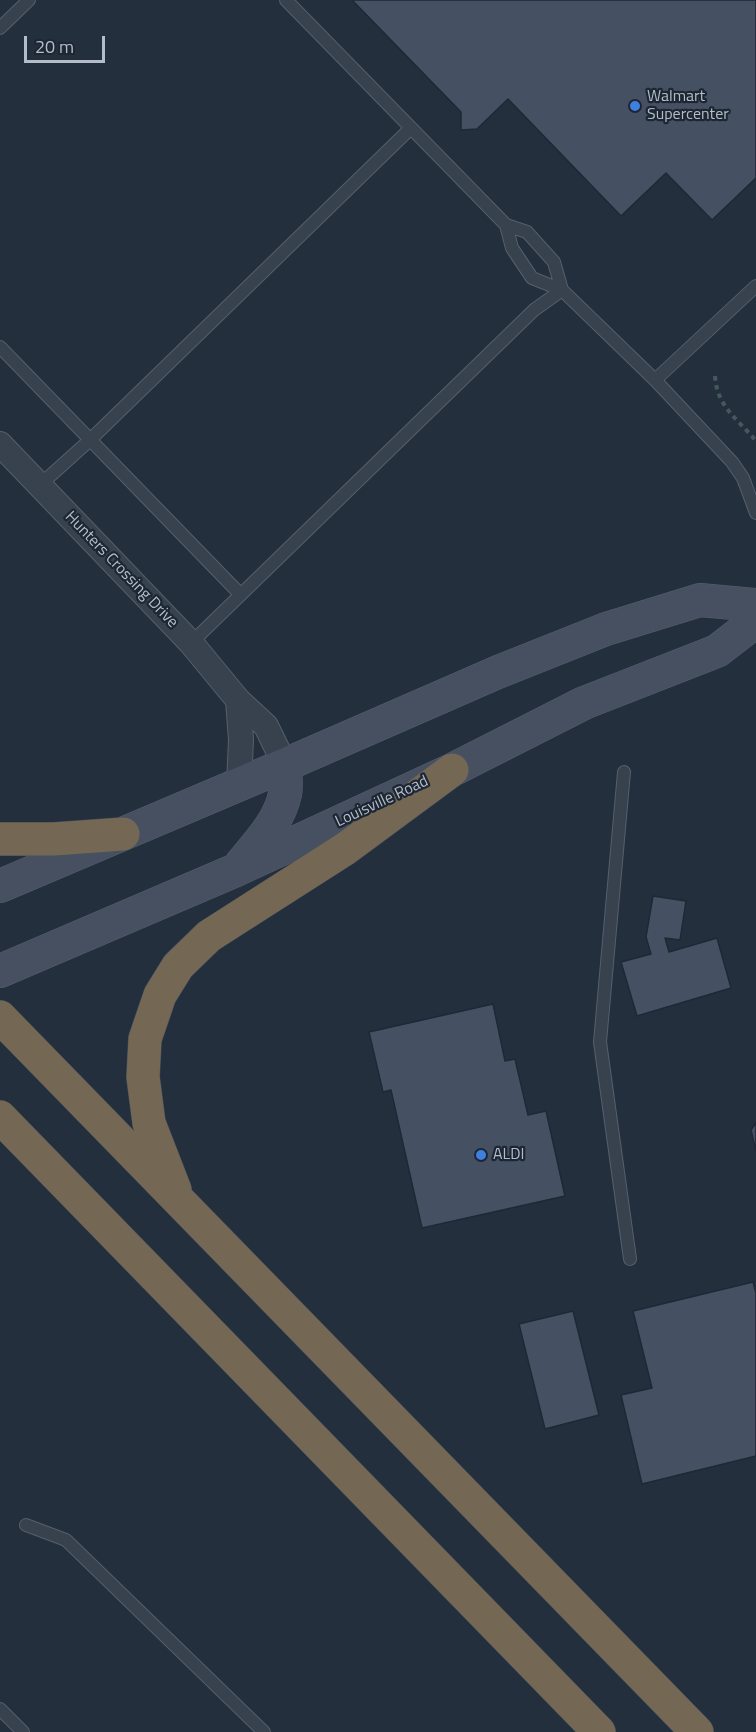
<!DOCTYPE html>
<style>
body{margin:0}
#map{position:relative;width:756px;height:1732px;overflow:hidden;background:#242f3e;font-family:"Titillium Web",sans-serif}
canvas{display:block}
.scale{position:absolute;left:24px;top:36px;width:81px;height:27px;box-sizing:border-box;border:3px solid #b4bcc9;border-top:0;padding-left:8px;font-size:18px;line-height:21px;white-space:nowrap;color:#b4bcc9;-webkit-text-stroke:4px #1d2633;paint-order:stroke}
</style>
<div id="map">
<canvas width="756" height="1732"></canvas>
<div class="scale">20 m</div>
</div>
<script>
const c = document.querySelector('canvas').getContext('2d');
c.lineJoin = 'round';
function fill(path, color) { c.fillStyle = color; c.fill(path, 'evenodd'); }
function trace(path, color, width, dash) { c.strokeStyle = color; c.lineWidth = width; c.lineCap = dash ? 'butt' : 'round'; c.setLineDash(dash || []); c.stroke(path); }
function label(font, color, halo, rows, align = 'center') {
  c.font = font + ' "Titillium Web",sans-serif'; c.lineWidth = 4.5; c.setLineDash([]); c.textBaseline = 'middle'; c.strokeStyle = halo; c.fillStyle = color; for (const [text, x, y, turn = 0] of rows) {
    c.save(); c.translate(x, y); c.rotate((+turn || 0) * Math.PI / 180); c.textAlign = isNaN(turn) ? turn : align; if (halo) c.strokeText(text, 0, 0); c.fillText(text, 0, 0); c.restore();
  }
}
const building = new Path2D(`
 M352 0H756V178L712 220 666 173 621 216 508 99 477 129 461 130V112Z
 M653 896 686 901 680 940 665 938 669 952 717 938 731 988 637 1016 621 962 651 954 646 937Z
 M493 1004 505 1061 515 1059 528 1115 546 1111 565 1196 422 1228 391 1090 383 1092 369 1032Z
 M756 1123V1151L751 1130Z
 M753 1282 756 1293V1456L642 1484 621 1395 652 1388 633 1311Z
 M573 1311 599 1415 545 1429 519 1324Z`);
fill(building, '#455162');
trace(building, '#1f2835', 1.5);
const lane = new Path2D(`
 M286 0 506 225 527 232 554 262 562 290
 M0 28 29 0
 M506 225 512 248 532 278 562 290 655 380 732 462 743 478 756 513
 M0 347 240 594
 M655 380 756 286
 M40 485 90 440 411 128
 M191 643 534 310 562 290
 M624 772 600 1042 630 1259
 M26 1525 66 1540 264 1732
 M0 1709 23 1732`);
const street = new Path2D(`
 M0 444 191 643 238 700 266 726 285 765
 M238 700 241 740 239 784`);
const secondary = new Path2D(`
 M241 864C259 842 279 822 285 794 287 785 285 774 285 765
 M0 886 285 765 498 672 606 629 700 600 756 605
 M0 971 236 870 452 770 584 703 717 651 756 621`);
const highway = new Path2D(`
 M0 839H54L123 834
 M0 1017 697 1732
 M0 1117 599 1732
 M175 1190 149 1123 143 1077 145 1039 160 995 178 966 209 936 345 849 452 770`);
trace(lane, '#565f6c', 14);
trace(street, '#565f6c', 26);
trace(secondary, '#565f6c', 34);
trace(highway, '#434c59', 34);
trace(new Path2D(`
 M715 376C717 407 737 418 756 441`), '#44595c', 4, [4.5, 4.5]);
trace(lane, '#38414e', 12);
trace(street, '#38414e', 24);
trace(secondary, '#465061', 33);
trace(highway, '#746855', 33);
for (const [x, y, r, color] of [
 [635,106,6,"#3f7fe0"],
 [481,1155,6,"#3f7fe0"]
]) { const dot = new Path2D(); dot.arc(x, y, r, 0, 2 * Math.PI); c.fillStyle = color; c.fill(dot); trace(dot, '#1d2633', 2); }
label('16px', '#b4bcc9', '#1d2633', [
 ["Walmart",647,97],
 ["Supercenter",647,115],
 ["ALDI",493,1155]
], 'left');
label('16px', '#b4bcc9', '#1d2633', [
 ["Hunters Crossing Drive",121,570,46],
 ["Louisville Road",382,802,-25]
]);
</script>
